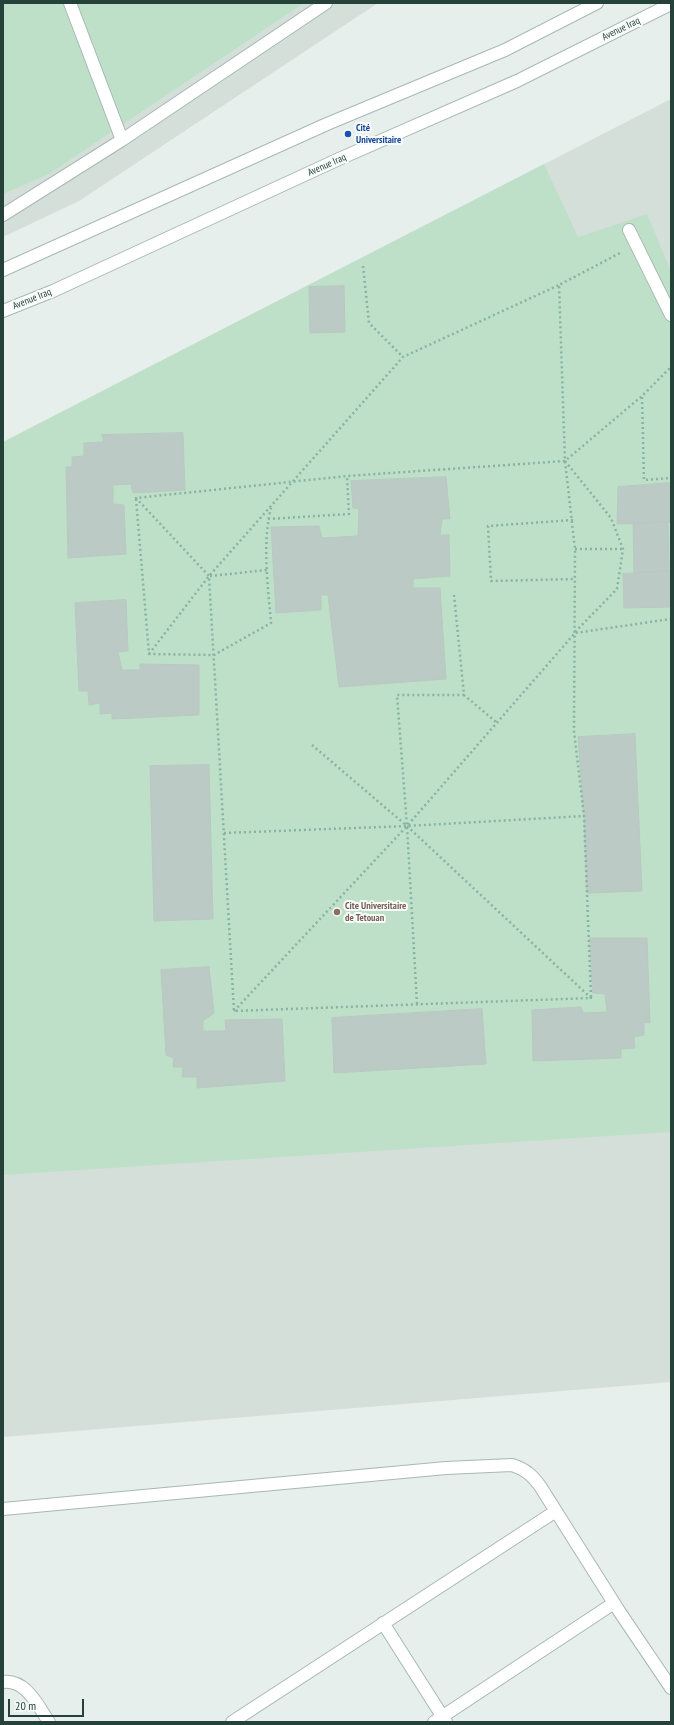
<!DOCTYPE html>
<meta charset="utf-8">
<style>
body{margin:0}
#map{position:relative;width:674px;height:1725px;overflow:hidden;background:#e6efeb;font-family:"PT Sans Narrow",sans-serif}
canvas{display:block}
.frame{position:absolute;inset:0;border:4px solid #24423a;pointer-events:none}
.scale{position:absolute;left:8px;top:1699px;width:76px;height:18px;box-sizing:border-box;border:2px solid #24423a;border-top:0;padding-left:5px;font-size:12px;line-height:14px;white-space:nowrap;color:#24423a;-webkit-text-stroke:3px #f7fbf9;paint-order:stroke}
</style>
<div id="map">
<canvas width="674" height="1725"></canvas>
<div class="frame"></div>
<div class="scale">20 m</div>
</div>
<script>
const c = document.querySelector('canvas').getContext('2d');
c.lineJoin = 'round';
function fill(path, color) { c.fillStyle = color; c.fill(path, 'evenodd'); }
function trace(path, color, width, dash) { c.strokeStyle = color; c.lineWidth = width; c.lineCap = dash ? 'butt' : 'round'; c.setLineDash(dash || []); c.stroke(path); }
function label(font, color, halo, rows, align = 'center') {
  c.font = font + ' "PT Sans Narrow",sans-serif'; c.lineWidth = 4; c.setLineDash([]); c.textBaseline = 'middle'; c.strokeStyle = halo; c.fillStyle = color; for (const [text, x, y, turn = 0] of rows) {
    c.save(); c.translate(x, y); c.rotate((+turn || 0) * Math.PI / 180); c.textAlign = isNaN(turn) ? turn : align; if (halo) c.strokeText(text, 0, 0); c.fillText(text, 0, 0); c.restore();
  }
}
fill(new Path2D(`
 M3 3H378L79 201 3 237Z
 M671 99V1382L3 1437V442Z`), '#d4dfda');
fill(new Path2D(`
 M3 3H304L49 174 3 194Z
 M544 164 578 237 647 214 671 271V1132L3 1175V442Z`), '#bfe0c8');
const building = new Path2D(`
 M344 286 345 332 310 333 309 287Z
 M183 433 185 490 133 493 131 484 113 485V504L124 505 126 554 68 558 66 467H72V457L84 456V443L104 442 102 435Z
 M446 477 450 519H442L440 535H449L450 576 413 579V588H440L446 679 339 687 328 595H321V610L276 613 271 527 319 526 322 538 358 536 359 509 353 508 351 481Z
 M671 483V522L617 524 618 487Z
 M668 522 669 571 634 573 633 523Z
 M669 571 671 572V607L624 608 623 574Z
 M126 600 128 651 118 652 122 670H140V664L199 665V715L112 719V713L100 714V703L89 705 88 691H79L75 603Z
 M635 734 642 891 587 893 584 816 578 737Z
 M209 765 213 919 154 921 150 766Z
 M590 938H647L650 1023 644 1022V1035L634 1037 635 1048 621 1049V1058L533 1061 532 1010 581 1007 583 1013 607 1012 605 994 593 993Z
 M209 967 214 1013 203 1021V1031H226L225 1020 282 1019 285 1081 197 1088V1077H182L183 1067H173L174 1058 166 1055 161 970Z
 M482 1009 486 1064 334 1073 332 1018Z`);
fill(building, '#bbcac4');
trace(building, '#b8c9c2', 1);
const minor = new Path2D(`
 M70 3 122 140
 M3 215 122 140 326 3
 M629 230 671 315
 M3 270 327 124 505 50 597 3
 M3 311 53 291 339 159 517 81 671 4
 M3 1509 446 1468 512 1465C525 1469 532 1475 540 1486L619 1611 671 1688
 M383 1623 446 1722
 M3 1682C26 1679 38 1706 49 1722
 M232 1722 556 1511
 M434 1722 614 1603`);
trace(minor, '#a8b8b2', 14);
trace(new Path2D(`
 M363 266 369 323 403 357
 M642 397 644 480 671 478
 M565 461 611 518 623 549 617 589 575 632
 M136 499 149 654 214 655 271 623C268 587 262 543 271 508
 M268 519 349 514 347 476
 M573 520 488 526 491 581 574 579
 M575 549H623
 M210 576 267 570
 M454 595 464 695 496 722
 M149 654 209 576 403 357 559 285
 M312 745 407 826 591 998 234 1011 209 576 136 498 347 476 565 461 642 396 671 367
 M224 833 407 826 584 816
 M591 997 584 816 574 731 575 549 565 461 559 285 620 253
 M417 1004 407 826 397 695H464
 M234 1011 407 826 575 633 671 619`), '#86b3a5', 2.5, [2, 3]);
trace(minor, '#fff', 12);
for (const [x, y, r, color] of [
 [348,134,4,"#1a4fb4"],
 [337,912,4,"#8d6e63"]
]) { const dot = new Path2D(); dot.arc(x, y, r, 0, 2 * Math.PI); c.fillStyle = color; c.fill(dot); trace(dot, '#f7fbf9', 1.5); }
label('10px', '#24423a', '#f7fbf9', [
 ["Avenue Iraq",621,29,-26],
 ["Avenue Iraq",327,165,-24],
 ["Avenue Iraq",32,299,-22]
]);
label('bold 10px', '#164399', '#f7fbf9', [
 ["Cité",356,128],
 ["Universitaire",356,140]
], 'left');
label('bold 10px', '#785e54', '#f7fbf9', [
 ["Cite Universitaire",345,906],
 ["de Tetouan",345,918]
], 'left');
</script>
